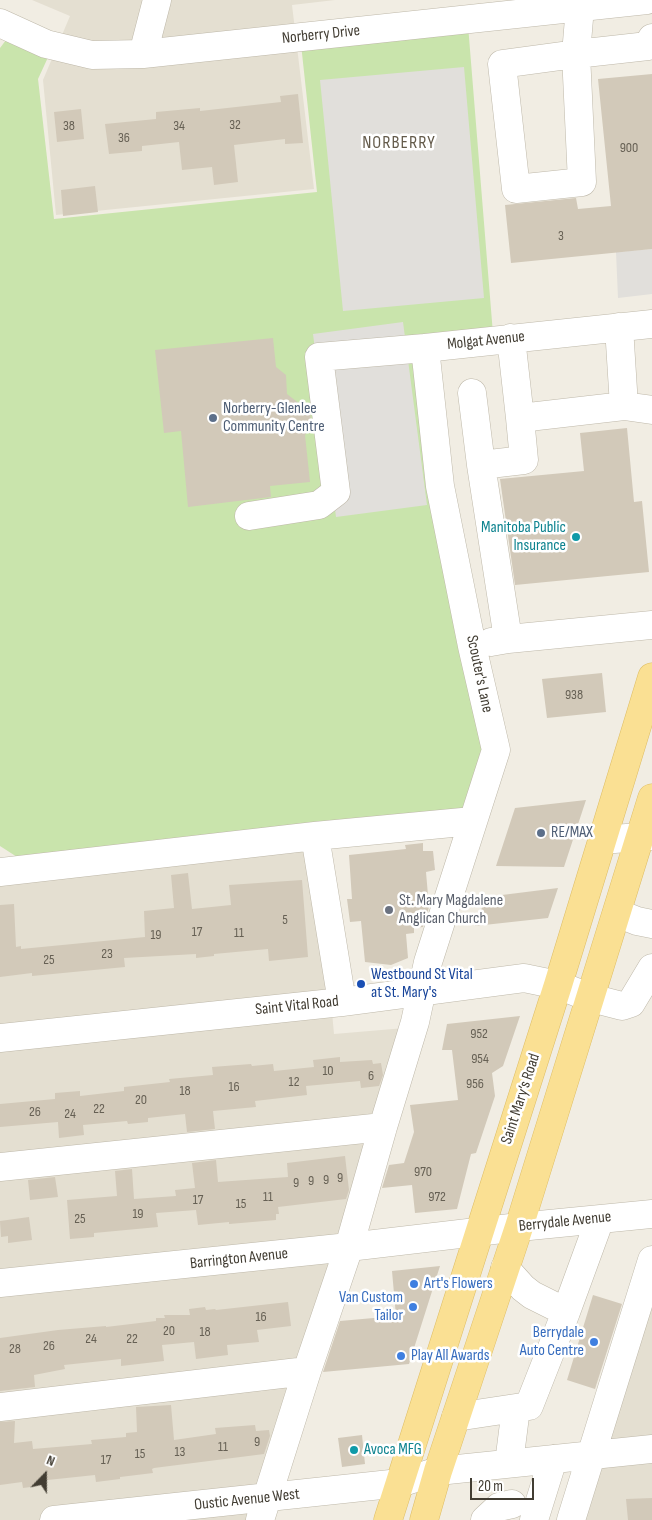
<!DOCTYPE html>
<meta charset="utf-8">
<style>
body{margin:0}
#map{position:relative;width:652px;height:1520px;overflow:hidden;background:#f1ede3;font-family:"Sofia Sans Condensed",sans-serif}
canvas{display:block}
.north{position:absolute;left:20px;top:1450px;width:50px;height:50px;-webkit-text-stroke:4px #fff;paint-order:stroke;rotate:22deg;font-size:14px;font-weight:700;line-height:20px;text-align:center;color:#423d33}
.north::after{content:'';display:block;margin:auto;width:18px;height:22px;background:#423d33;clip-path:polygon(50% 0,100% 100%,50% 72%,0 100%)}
.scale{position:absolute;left:470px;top:1478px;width:64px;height:22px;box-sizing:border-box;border:2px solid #423d33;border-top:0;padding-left:6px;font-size:15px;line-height:18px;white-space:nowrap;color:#423d33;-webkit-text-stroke:4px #fff;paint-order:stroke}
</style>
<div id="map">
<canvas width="652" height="1520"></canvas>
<div class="north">N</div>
<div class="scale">20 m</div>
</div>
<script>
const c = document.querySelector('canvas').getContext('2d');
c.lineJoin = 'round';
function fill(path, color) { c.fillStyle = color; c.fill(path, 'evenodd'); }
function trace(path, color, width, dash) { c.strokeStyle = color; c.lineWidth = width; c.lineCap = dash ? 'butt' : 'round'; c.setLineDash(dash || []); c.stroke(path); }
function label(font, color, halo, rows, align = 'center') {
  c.font = font + ' "Sofia Sans Condensed",sans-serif'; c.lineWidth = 5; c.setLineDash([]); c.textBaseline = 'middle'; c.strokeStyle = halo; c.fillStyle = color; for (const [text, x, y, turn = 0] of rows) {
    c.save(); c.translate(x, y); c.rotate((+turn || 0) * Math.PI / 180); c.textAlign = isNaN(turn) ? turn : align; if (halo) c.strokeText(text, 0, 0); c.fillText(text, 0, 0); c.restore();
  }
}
fill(new Path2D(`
 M32 0H335L292 5 314 189 56 215 43 80 70 16Z
 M317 849 334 1034 405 1028 257 1520H0V884Z
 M652 1294V1520H580Z`), '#e4dfd1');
fill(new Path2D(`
 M468 25 493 334 421 343 490 750 467 816 28 864 0 846V48L9 36 50 53 38 79 54 219 317 192 301 44Z`), '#c9e4ac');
fill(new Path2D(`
 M464 67 484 298 343 311 320 80Z
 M652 249V294L618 298 616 252Z
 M403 322 427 505 336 517 313 334Z`), '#e1dfdb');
fill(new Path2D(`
 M652 74V249L511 263 505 205 576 198 578 209 611 206 598 79Z
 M298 94 303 143 285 144V139L234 145 238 182 214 185 212 167 182 170 179 142 142 146V151L109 154 105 124 156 119V112L200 108V111L281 102 280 96Z
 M81 109 84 139 57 142 54 112Z
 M95 186 98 212 63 216 61 190Z
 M273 338 276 367 286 375 287 394 310 412 312 427 305 435 310 482 270 486 271 497 188 507 181 431 164 433 155 350Z
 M627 428 634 502 642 501 649 572 515 585 500 479 584 471 580 433Z
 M602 673 606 712 547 718 542 679Z
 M586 800 564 867 496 866 515 808Z
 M423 843V851H433L435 870 426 872 429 907 423 927 414 928V933L406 934 408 958 391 965 365 962 361 921 350 922 347 899H352L349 855 406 849 405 845Z
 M188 873 192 909 231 905 229 885 302 880 308 957 269 961 268 949 214 954V956L196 958V954L124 958 125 967 32 976V973L0 977V905L14 904 16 947 21 946V949L145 937 144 911 174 908 171 875Z
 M558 888 548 918 475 926 486 897Z
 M520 1016 503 1066 492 1073 495 1096 476 1153 471 1154 457 1209 415 1213 412 1185 382 1188 389 1165 404 1163 414 1132 410 1105 458 1100 452 1050H442L447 1024Z
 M340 1057V1062L372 1060 373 1064 381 1063 383 1075 379 1086 361 1088 360 1081 306 1086 307 1095 255 1101 256 1107 213 1111 215 1129 187 1132 185 1114 148 1118V1122L128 1124 127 1121 83 1125 84 1135 59 1138 58 1122 0 1127V1104L55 1099V1093L80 1091V1096L124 1091V1087L170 1082 169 1079 213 1075 212 1067 251 1064 252 1066 273 1064 274 1071 314 1067 313 1060Z
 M345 1156 349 1190 346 1199 278 1207 279 1214H276V1220L229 1224V1222L198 1225 196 1210 156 1213 158 1227 94 1233V1237L70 1239 67 1200 117 1196 115 1171 132 1169 134 1199 176 1196 175 1190 195 1188 192 1163 216 1160 218 1182 288 1177 287 1163Z
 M55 1177 58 1197 30 1200 28 1180Z
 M29 1217 32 1240 8 1243V1236L1 1237 0 1221Z
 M440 1266 409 1364 323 1372 340 1321 396 1316 392 1271Z
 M593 1295 622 1304 595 1389 567 1380Z
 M288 1302 291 1326 257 1330 259 1342 227 1345 228 1355 196 1359 194 1342 162 1345 164 1361 121 1366V1359L64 1365 65 1369 34 1375 35 1387 0 1391V1338L58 1330 106 1326V1327L156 1321V1318H165L164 1315H190L189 1309 205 1307 206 1310 215 1309 216 1310Z
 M171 1405 174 1440 216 1434 215 1428 255 1425 256 1431 269 1430 270 1436 264 1454 154 1468 152 1469 153 1473 120 1477V1479L96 1482 95 1475 38 1481V1486L23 1488 22 1482 0 1485V1422L15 1421 14 1443 32 1441 33 1449 92 1444 91 1440 126 1437V1433L137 1432 136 1407Z
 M362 1435 365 1464 342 1467 338 1438Z
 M652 1498V1520H628L626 1499Z`), '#d2c9b9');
const minor = new Path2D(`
 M580 7 576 54 648 46 652 38
 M0 23 46 44 92 55 143 54 647 0
 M143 54 157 0
 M576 54 582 182 516 189 502 64Z
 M619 327 624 406
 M511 338 520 418 624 406 652 410
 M472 393 481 465 508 639
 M481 465 524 460 520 418
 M249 516 319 505 336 492 319 357 425 348 652 324
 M491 642 508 639 652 625
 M315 836 342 1002
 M602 840 652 836
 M0 872 315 836 473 821
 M617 913 637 921 652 924
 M0 1038 342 1002 524 978 558 985 591 998 622 1006 631 1003 652 968
 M0 1167 383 1127
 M505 1268 523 1288 532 1295 566 1312
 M0 1283 349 1247 519 1227 652 1214
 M0 1407 307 1371
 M456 1417 529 1406 566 1312 600 1219
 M509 1463 516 1408
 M54 1520 400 1483 438 1471 652 1449
 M260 1520 307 1371 349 1247 383 1127 415 1022 428 962 496 750 472 646 440 486 425 348
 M485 1520 499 1507 512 1504
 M534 1520 553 1459
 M571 1520 652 1260`);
const major = new Path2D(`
 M388 1520 558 985 652 677
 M424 1520 438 1471 519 1227 652 798`);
trace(minor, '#beb8a9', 29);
trace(major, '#debd64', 29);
trace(minor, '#fff', 28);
trace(major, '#fae093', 28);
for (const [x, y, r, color] of [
 [213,418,5,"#5c6f8a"],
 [576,537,5,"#0f9aa8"],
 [541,833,5,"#5c6f8a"],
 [389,910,5,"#6b7280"],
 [361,984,5,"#1a4fb4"],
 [414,1284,5,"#3f7fe0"],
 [413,1307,5,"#3f7fe0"],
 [594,1342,5,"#3f7fe0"],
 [401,1356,5,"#3f7fe0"],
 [354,1450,5,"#0f9aa8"]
]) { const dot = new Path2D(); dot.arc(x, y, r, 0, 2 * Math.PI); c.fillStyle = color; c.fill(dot); trace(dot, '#fff', 2); }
label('14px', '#666054', null, [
 ["32",235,125],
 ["38",69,126],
 ["34",179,126],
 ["36",124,138],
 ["900",629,148],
 ["3",561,236],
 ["938",574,695],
 ["5",285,920],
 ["17",197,932],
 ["11",239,933],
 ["19",156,935],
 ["23",107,954],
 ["25",49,960],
 ["952",479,1034],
 ["954",480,1059],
 ["10",328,1071],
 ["6",371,1076],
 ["12",294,1082],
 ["956",475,1084],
 ["16",234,1087],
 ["18",185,1091],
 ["20",141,1100],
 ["22",99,1109],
 ["26",35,1112],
 ["24",70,1114],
 ["970",423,1172],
 ["9",340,1178],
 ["9",326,1180],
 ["9",311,1181],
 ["9",296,1183],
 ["11",268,1197],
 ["972",437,1197],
 ["17",198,1200],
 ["15",241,1204],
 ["19",138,1214],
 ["25",80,1219],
 ["16",261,1317],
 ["20",169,1331],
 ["18",205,1332],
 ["24",91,1339],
 ["22",132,1339],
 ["26",49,1346],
 ["28",15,1349],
 ["9",257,1442],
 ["11",223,1447],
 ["13",180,1452],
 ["15",140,1454],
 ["17",106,1460]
]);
label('16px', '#423d33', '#fff', [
 ["Norberry Drive",321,35,-6],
 ["Molgat Avenue",486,341,-6],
 ["Scouter's Lane",479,674,78],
 ["Saint Vital Road",297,1006,-6],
 ["Saint Mary’s Road",521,1099,-72],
 ["Berrydale Avenue",565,1222,-6],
 ["Barrington Avenue",239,1259,-6],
 ["Oustic Avenue West",247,1500,-6]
]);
label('16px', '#4e5e75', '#fff', [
 ["Norberry-Glenlee",223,409],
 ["Community Centre",223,427],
 ["RE/MAX",551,833]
], 'left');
label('16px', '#0d838f', '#fff', [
 ["Manitoba Public",566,528],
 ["Insurance",566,546],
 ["Avoca MFG",364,1450,"left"]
], 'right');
label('16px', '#5b616d', '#fff', [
 ["St. Mary Magdalene",399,901],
 ["Anglican Church",399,919]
], 'left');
label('16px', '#164399', '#fff', [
 ["Westbound St Vital",371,975],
 ["at St. Mary's",371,993]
], 'left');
label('16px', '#366cbe', '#fff', [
 ["Art's Flowers",424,1284],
 ["Van Custom",403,1298,"right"],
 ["Tailor",403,1316,"right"],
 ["Berrydale",584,1333,"right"],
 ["Auto Centre",584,1351,"right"],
 ["Play All Awards",411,1356]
], 'left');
c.letterSpacing = '1px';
label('18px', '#645b4b', '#fff', [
 ["NORBERRY",399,143]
]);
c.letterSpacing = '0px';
</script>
